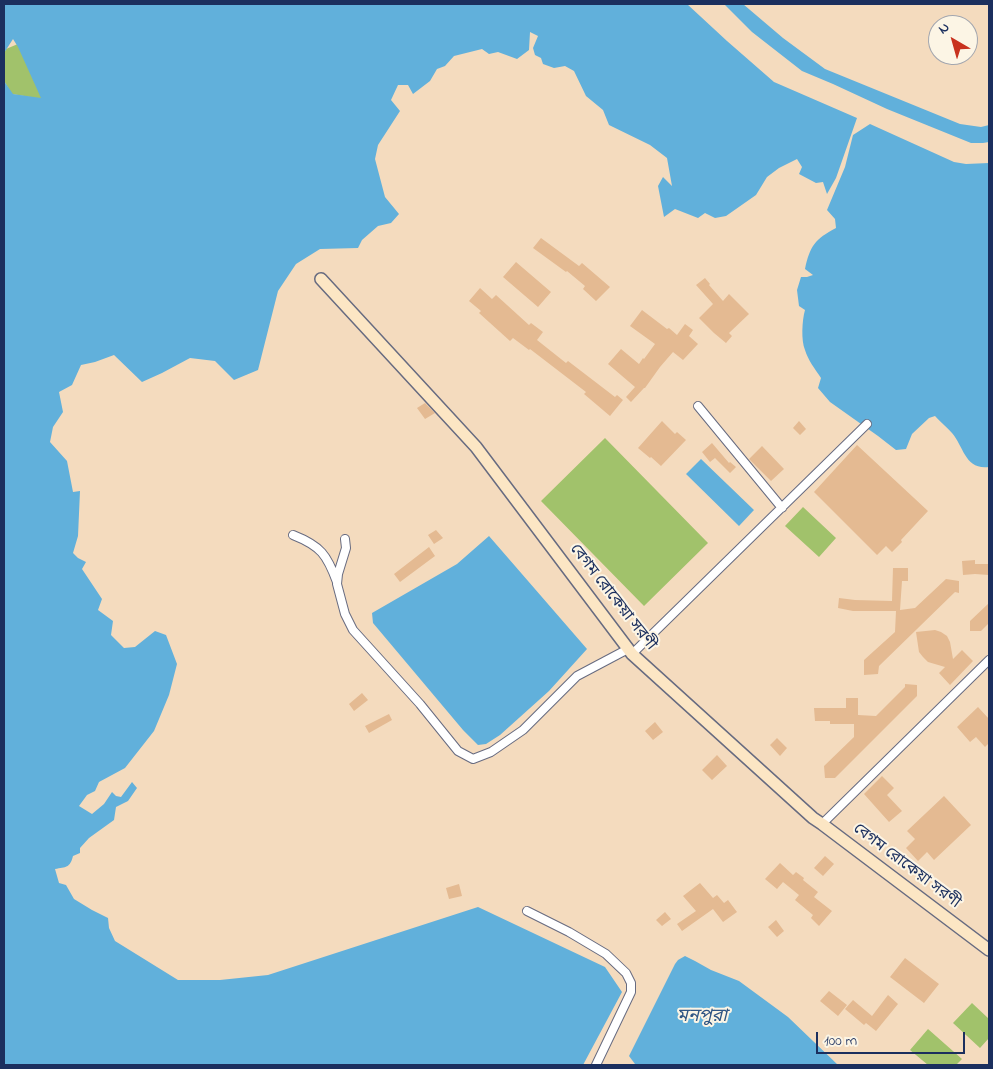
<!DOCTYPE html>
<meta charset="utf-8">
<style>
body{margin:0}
#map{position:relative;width:993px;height:1069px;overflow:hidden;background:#f4dbbe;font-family:"Indie Flower",sans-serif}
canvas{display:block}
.frame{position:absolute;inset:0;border:5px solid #1b2f5e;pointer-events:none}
.north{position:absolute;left:928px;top:15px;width:50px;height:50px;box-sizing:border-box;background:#fcf5e5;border:1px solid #a2a6af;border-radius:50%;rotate:322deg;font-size:14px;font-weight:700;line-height:20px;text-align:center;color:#1b2f5e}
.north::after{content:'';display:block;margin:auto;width:18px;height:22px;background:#c8321e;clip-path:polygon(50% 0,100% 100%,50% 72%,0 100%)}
.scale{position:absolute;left:816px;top:1032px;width:149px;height:22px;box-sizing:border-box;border:2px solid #1b2f5e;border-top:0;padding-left:6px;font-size:15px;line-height:18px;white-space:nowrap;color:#1b2f5e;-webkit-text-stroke:4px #fcf5e5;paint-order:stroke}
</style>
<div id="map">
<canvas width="993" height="1069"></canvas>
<div class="frame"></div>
<div class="north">N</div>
<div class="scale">100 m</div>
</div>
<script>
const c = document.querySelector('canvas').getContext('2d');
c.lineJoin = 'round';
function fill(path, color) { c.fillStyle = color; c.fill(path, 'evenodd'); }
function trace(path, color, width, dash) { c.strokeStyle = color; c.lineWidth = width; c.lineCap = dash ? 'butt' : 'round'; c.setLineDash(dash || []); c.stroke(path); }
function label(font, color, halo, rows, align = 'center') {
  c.font = font + ' "Indie Flower","Noto Sans Bengali",sans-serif'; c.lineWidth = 4; c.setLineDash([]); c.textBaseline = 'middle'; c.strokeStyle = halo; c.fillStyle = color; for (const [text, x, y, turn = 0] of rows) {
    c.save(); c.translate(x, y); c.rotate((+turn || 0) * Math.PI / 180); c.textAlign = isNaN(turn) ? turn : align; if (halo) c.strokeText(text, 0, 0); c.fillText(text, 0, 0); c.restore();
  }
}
fill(new Path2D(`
 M25 41 48 100 12 94 4 81V53L6 49Z
 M605 438 708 543 644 606 541 501Z
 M803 507 836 538 819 557 785 526Z
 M972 1003 989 1019V1038L980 1048 953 1023Z
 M928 1029 962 1059 956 1065H928L910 1050Z`), '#a1c26b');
fill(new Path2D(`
 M4 4H687L727 41 774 82 857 118 836 178 827 194 823 182 816 183 799 174 802 167 797 159 779 168 767 177 756 195 726 216 715 218 705 213 698 218 675 209 664 217 658 186 663 177 672 186 667 158 650 145 609 125 603 110 586 96 574 71 565 66 554 68 543 64 541 58 535 55 533 48 538 36 530 32 529 50 517 59 498 52 489 54 482 49 454 56 445 66 437 69 430 81 413 94 408 85H398L391 100 400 111 378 145 375 159 385 197 399 214 391 223 378 226 362 240 358 248 320 249 296 264 278 291 258 370 234 380 215 361 190 358 162 373 142 382 114 355 95 362 81 365 72 385 59 392 63 412 53 427 50 442 67 461 73 492 80 491 78 536 73 553 78 558 86 562 82 569 102 599 98 610 113 621 111 635 124 648 135 647 155 631 166 635 177 664 169 695 154 731 125 768 99 782 95 791 87 795 79 806 92 814 104 804 112 792 116 796 121 797 132 782 137 788 128 801 116 807 114 820 89 838 80 848V853L73 856C70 868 66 867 55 869L59 883 66 885 74 899 92 910 108 918 109 928 115 941 178 980H220L268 975 478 907 605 967 622 992 583 1065H4V81L13 94 41 98 18 47 13 39 4 53Z
 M724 4H743L783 38 825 69 960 124 981 127 989 125V142L983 143H971L887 109 833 84 802 71 752 32Z
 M870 124 954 162 966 164 989 163V467C965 470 964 447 952 433 947 427 940 422 935 416L929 418 912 434 906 449 896 450 878 436 830 402 818 388 821 378C815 369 808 360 805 350 801 341 802 320 805 310L799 306 797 290 801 277H807L813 275 805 269C810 246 815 239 836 228L835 219 827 210 845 167 853 135Z
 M701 459 754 510 739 526 686 474Z
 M489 536 587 649 549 691 500 735 486 744 478 745 463 730 373 623 372 613 457 564Z
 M685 956 695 961 711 970 739 981 788 1017 838 1065H637L635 1064 629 1056 675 964 678 960Z`), '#61b0db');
fill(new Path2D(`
 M541 238 579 266 582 263 610 287 596 301 583 289 585 286 567 271 566 272 533 248Z
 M516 262 551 292 538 307 503 277Z
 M705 278 710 284 709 285 723 301 729 294 749 314 729 333 732 336 726 343 714 333 699 318 713 304 696 285Z
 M480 288 492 299 496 295 529 325 531 323 543 332 537 340 566 363 568 361 615 397 617 395 623 400 610 416 584 394 586 392 530 349 529 350 513 338 510 341 479 313 481 311 469 301Z
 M642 310 667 329 669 328 677 335 685 324 693 330 689 336 698 344 683 360 673 352 660 367 645 388H644L631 402 626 397 635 387 608 364 621 349 639 364 643 358 644 359 655 344 630 326Z
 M425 403 435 413 425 419 417 408Z
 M662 421 675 434 677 432 686 440 661 466 651 457 650 458 638 448Z
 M799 421 806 429 800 435 793 428Z
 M712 443 729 463 730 462 736 467 730 473 715 458 710 462 702 452Z
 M857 445 928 511 901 540 902 542 892 552 886 546 877 555 814 492Z
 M762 446 784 469 771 481 749 459Z
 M436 530 443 538 434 544 428 535Z
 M429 547 435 556 400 582 394 574Z
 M975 560V564H989V575L975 574 963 575 962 561Z
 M893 568H908V581H902L900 610 915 608 946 579 959 581V593L955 592 879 666 878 674 864 675V660L895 632 896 611H853L838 608 839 598 855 600 892 601Z
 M989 603V623L981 631H970V621Z
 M935 630 941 632 947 636 950 642 953 659 962 650 973 661 950 685 939 673 945 667 928 662 923 657 919 652 916 632Z
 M905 684 917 685V696L835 778H825L824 766 854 737V724H830V721H815L814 708H846V698H858V715L876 716 905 687Z
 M362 693 368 700 354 711 349 704Z
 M978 707 989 719V743L985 747 976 737 970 742 957 727Z
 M389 714 392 720 369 733 365 726Z
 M655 722 663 732 653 740 645 731Z
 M777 738 787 748 780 756 770 745Z
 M717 755 727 766 712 780 702 770Z
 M882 776 894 788 887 795 902 811 889 822 864 794Z
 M944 796 971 825 934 860 927 852 918 861 906 848 915 839 907 831Z
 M825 856 834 864 823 876 814 868Z
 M780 863 793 875 796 872 804 878 803 880 818 892 814 897 832 911 819 926 811 918 813 915 795 900 799 895 783 882 777 889 765 879Z
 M700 883 713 898 717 895 724 903 728 900 737 912 723 922 713 909 682 931 677 924 696 911 683 896Z
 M459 884 462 896 449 899 446 888Z
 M665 912 671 919 662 926 656 920Z
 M776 920 784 931 777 937 768 927Z
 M905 958 939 984 924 1003 890 977Z
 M829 991 847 1005 838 1016 820 1001Z
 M888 995 898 1004 876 1031 866 1023 864 1025 845 1009 853 1000 872 1016Z`), '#e4ba92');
const street = new Path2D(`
 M698 406 782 508
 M293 535C321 546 327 555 337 582
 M345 539 346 548 338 574 337 584 345 614 353 630 420 704 458 751 473 759 491 752 523 730 577 676 628 649
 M632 654 867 424
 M822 824 989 660
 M527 911 569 932 606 954 626 973 631 983V992L596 1065`);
const secondary = new Path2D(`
 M321 279 476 447 632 654 813 818 822 824 989 950`);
trace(street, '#676b80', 10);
trace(secondary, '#676b80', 14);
trace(street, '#fff', 8);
trace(secondary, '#fce6c4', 11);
label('16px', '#1b2f5e', '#fcf5e5', [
 ["বেগম রোকেয়া সরণী",612,598,52],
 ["বেগম রোকেয়া সরণী",906,867,37]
]);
label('italic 18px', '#305684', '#fcf5e5', [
 ["মনপুরা",702,1018]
]);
</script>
